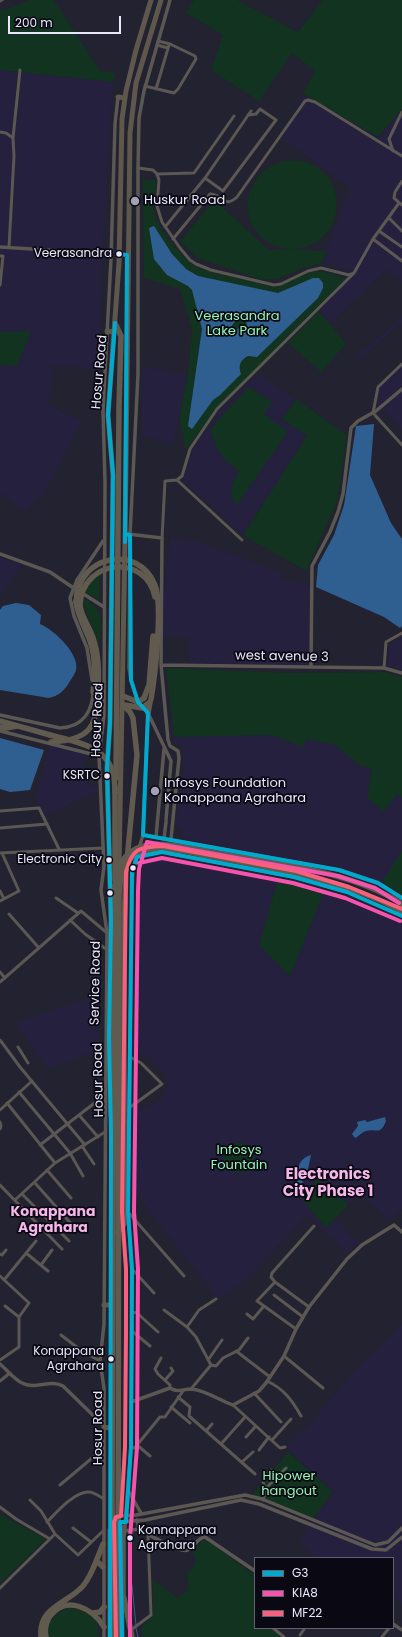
<!DOCTYPE html>
<style>
body{margin:0}
#map{position:relative;width:402px;height:1637px;overflow:hidden;background:#232230;font-family:Poppins,sans-serif}
canvas{display:block}
.legend{position:absolute;left:254px;top:1557px;width:140px;height:72px;box-sizing:border-box;background:#090813;border:1px solid #62616f;margin:0;padding:5px 7px;list-style:none;font-size:12px;color:#e8e7f9}
.legend li{display:flex;align-items:center;gap:8px;height:20px}
.legend b{width:20px;border:1px solid #62616f}
.scale{position:absolute;left:8px;top:16px;width:113px;height:18px;box-sizing:border-box;border:2px solid #e8e7f9;border-top:0;padding-left:5px;font-size:12px;line-height:14px;white-space:nowrap;color:#e8e7f9;-webkit-text-stroke:3px #090813;paint-order:stroke}
</style>
<div id="map">
<canvas width="402" height="1637"></canvas>
<ul class="legend">
<li><b style="height:5px;background:#00a9ce"></b>G3</li>
<li><b style="height:5px;background:#f653ac"></b>KIA8</li>
<li><b style="height:5px;background:#f8607d"></b>MF22</li>
</ul>
<div class="scale">200 m</div>
</div>
<script>
const c = document.querySelector('canvas').getContext('2d');
c.lineJoin = 'round';
function fill(path, color) { c.fillStyle = color; c.fill(path, 'evenodd'); }
function trace(path, color, width, dash) { c.strokeStyle = color; c.lineWidth = width; c.lineCap = dash ? 'butt' : 'round'; c.setLineDash(dash || []); c.stroke(path); }
function label(font, color, halo, rows, align = 'center') {
  c.font = font + ' Poppins,sans-serif'; c.lineWidth = 3.5; c.setLineDash([]); c.textBaseline = 'middle'; c.strokeStyle = halo; c.fillStyle = color; for (const [text, x, y, turn = 0] of rows) {
    c.save(); c.translate(x, y); c.rotate((+turn || 0) * Math.PI / 180); c.textAlign = isNaN(turn) ? turn : align; if (halo) c.strokeText(text, 0, 0); c.fillText(text, 0, 0); c.restore();
  }
}
fill(new Path2D(`
 M0 70 113 82 102 260 99 332 100 370 52 365 49 405 82 421 44 493 24 512 2 494 0 497Z
 M303 94 378 137 402 109V282L387 269 330 324 319 311 354 273 322 263 350 187 283 139Z
 M402 317V326L400 324 359 360 356 356Z
 M402 362V429L379 407 372 392Z
 M141 366 188 375 173 444 142 436Z
 M258 374 296 399 282 419 307 436 243 535 182 480 194 447 220 411Z
 M170 537 197 541 281 572 280 579 309 584V665L189 663 188 636H162V596H164Z
 M0 557 22 566 0 595Z
 M402 637V670L387 666 389 644Z
 M166 668 293 673 384 672 402 677V895L382 882 341 868 180 838 182 828 175 826 183 778 182 744H173Z
 M50 744 84 753 83 780 87 781V785L101 786V791L87 796 43 817 39 810 36 795Z
 M153 856 278 880 342 899 347 898 370 906 395 918 397 924 402 923V1209L395 1217 388 1219 360 1193 336 1218 358 1244 347 1254 307 1216 244 1282 218 1299 133 1190 134 1112 157 1102 167 1092V1079L164 1074 152 1060 132 1051V1035L142 1016 132 1007 134 979 135 913 143 860Z
 M90 997 98 1004V1050L48 1069 15 1023Z
 M402 1324V1526L398 1530 402 1535V1604L393 1597V1558H317L299 1543 315 1516 333 1492 285 1447 300 1431 302 1432 361 1364Z`), '#24203d');
fill(new Path2D(`
 M30 0H54L100 71 116 73 113 82 0 70V8L2 11Z
 M194 0H237L298 32 323 0H402V109L378 137 303 94 315 71 292 53 259 101 211 70 223 35 186 13Z
 M284 161C348 153 358 244 291 250L326 251 322 263 303 268 278 279H260L198 258 180 242 214 200 269 250H290C282 247 272 246 265 240 234 216 248 169 284 161Z
 M143 179 156 180C156 190 152 205 155 215 158 230 185 261 198 268L274 287C290 284 308 268 324 272 331 273 338 277 345 279L216 409 186 450 179 417 188 375 192 329 180 289 144 278Z
 M319 311 346 344 321 372 288 343Z
 M31 331 17 366 0 365V332Z
 M249 387 272 402 264 415 288 431 237 505C226 493 233 483 239 471 222 459 218 451 210 431L215 423Z
 M296 399 347 435 337 502 306 571 243 535 307 436 282 419Z
 M100 573 99 600 84 592 89 584Z
 M84 598C106 614 101 616 100 642H98C95 632 81 606 84 598Z
 M166 668 293 673 384 672 402 677V797L397 794 384 812 367 798 372 769 358 764 335 745 307 739 302 747 272 735 174 737Z
 M402 851V895L382 882Z
 M278 880 324 892 290 976 259 945Z
 M224 1158a15 15 0 1 1 30 0a15 15 0 1 1-30 0Z
 M318 1177 328 1192 349 1204 326 1228 302 1200Z
 M288 1452 333 1492 313 1519 252 1494Z
 M0 1514 46 1539 0 1583Z
 M202 1541H208L255 1576 254 1604 255 1628H271L283 1637H143L141 1627 153 1616V1580L178 1598 188 1589 187 1571H192L196 1558 191 1553Z
 M70 1608C82 1609 88 1613 97 1621L98 1637H48C47 1622 55 1611 70 1608Z`), '#113320');
fill(new Path2D(`
 M154 226 172 254 186 269 198 276 278 293 313 278H319L323 283V288L318 298 257 357 248 356C240 360 238 366 241 374L220 395 213 400 192 429 188 426 202 329 192 290 188 286 167 275 154 259 149 228ZM239 315 245 317 247 325 235 330 231 327Z
 M374 424 370 475 391 523 402 539V626L400 628 384 617 316 587 318 565 334 535 344 505 356 426Z
 M16 603 29 605 41 615 40 624C54 630 80 654 76 670 75 674 72 678 70 681 65 690 59 696 49 698L0 690V610L3 606Z
 M0 738 44 750 30 790 10 792 0 789Z
 M385 1117 386 1121C380 1136 377 1128 366 1131 362 1132 359 1136 355 1138L352 1134 358 1126 357 1122 365 1120 367 1122Z
 M311 1155 307 1174 298 1191 295 1190C298 1176 294 1160 311 1155Z`), '#2f5f90');
trace(new Path2D(`
 M132 1585 136 1625
 M136 1628 138 1637`), '#2f5f90', 1);
trace(new Path2D(`
 M0 1 2 0
 M157 45 168 48
 M145 86 174 93 178 89 196 59 195 56 170 44 158 41
 M156 89 169 45
 M0 132 6 133 13 138 14 156 9 247
 M13 138 20 70
 M393 151 389 139 402 112
 M138 168 153 170 157 174 159 180 157 206 162 222 180 248 190 260 196 264 211 270 274 285 281 284 308 271 321 268 349 275 354 273 373 239 399 203
 M157 174 194 173 234 116
 M205 178 223 191 276 120 260 109 256 114 248 115
 M402 181 395 192 394 198 402 205
 M389 218 402 231
 M165 227 205 178 251 111
 M379 231 402 247
 M173 239 210 194C223 194 224 209 237 197L305 101 308 100 315 102 402 156
 M373 239 402 261
 M0 256H3L0 285
 M402 364 378 387 373 413 402 445
 M177 480 182 476 190 449 217 409 353 274
 M162 538 165 481 177 480 242 540
 M384 668 386 642 402 633
 M0 811 39 808 59 849
 M0 828 47 824
 M0 853 103 848
 M0 891 4 899
 M56 898 78 913
 M0 901 19 891 2 853
 M9 914 39 948
 M70 920 85 934 106 949
 M0 972 5 978
 M0 982 81 911 107 933
 M0 1040 20 1067 85 1145
 M18 1047 28 1063
 M19 1092 70 1153 83 1176
 M7 1103 55 1163
 M129 1108 162 1084 141 1063 130 1057
 M0 1110 32 1081
 M79 1115 98 1137
 M0 1122 1 1126 0 1129
 M40 1145 105 1095
 M82 1146 94 1164
 M47 1170 71 1198
 M35 1183 74 1227
 M0 1185 62 1249
 M22 1194 69 1241
 M15 1200 55 1163 105 1132
 M128 1212 184 1276
 M26 1253 48 1271
 M0 1254 2 1255 6 1250
 M41 1265 52 1250
 M132 1269 154 1293
 M0 1276 29 1303 19 1317V1347L0 1360
 M4 1280 36 1241
 M275 1282 257 1301 296 1329
 M274 1295 303 1317
 M5 1306 19 1317
 M309 1307 275 1282 271 1277 272 1273 314 1226
 M164 1310 187 1327
 M132 1312 137 1313 158 1332
 M247 1314 253 1319 264 1306
 M132 1331 150 1346
 M61 1335 82 1351 100 1361
 M236 1351 270 1377
 M284 1356 323 1388
 M161 1358 155 1369 158 1374 170 1385V1388
 M208 1360 222 1340
 M211 1365 196 1337 187 1327 199 1310 216 1299
 M165 1380 173 1371 171 1368
 M0 1381 10 1373
 M267 1381C284 1389 292 1400 301 1416
 M191 1389 211 1365 216 1366 223 1358 239 1350 248 1338
 M254 1393 281 1422
 M178 1397 190 1407 189 1416 255 1474
 M233 1405 280 1448 285 1447
 M171 1407 190 1423
 M206 1431 212 1424
 M246 1437 255 1427
 M272 1440 291 1419
 M221 1444 245 1417
 M137 1445 150 1456
 M131 1447 134 1448 137 1445 160 1417H165L183 1391
 M259 1450 269 1437
 M242 1462 253 1452
 M60 1485 98 1453H104
 M266 1489C260 1482 265 1475 271 1470
 M30 1500 41 1511 55 1534
 M263 1500 267 1487 286 1468
 M0 1507 16 1519 50 1539
 M47 1522C57 1512 72 1494 87 1492 93 1491 99 1496 104 1499
 M73 1528 91 1542
 M0 1588 55 1534 78 1555 104 1530
 M273 1628 284 1637
 M131 1630 151 1615 148 1534
 M300 1635 305 1628
 M382 1637 389 1628`), '#5b5752', 3);
trace(new Path2D(`
 M0 247 111 254
 M128 534 162 538 161 665 168 740 170 746 178 751 179 758 171 839
 M0 554 50 572 75 589
 M82 593 104 607
 M161 665 384 668 402 673
 M311 667 312 566 330 532 338 512 343 494 351 428 358 421 376 411 402 389
 M92 680 87 648 74 616 70 598 77 580 103 541
 M0 715 60 728C83 727 93 711 93 690
 M0 731 99 756
 M166 820 171 761 148 713 138 702 131 680 129 668 130 535 138 374V168L139 118 144 91 170 0
 M143 835 339 870 378 883 402 898
 M156 837 164 749
 M164 839 166 822
 M139 848 143 835 148 713
 M137 857 150 853 162 852 294 877 347 892 402 916
 M0 1364C7 1370 14 1379 22 1383 35 1390 50 1379 63 1386L104 1426
 M131 1402 170 1388C178 1393 182 1389 191 1389 206 1390 220 1401 233 1405L259 1391 266 1383 284 1356 296 1329 309 1307 347 1259 362 1245 394 1225 402 1232
 M129 1492 141 1513
 M117 1516 136 1515 245 1495 262 1499 375 1545 388 1542 402 1528
 M137 1520 139 1529C148 1534 180 1554 188 1550 195 1546 197 1538 205 1537L255 1571
 M118 1522 145 1520 241 1500 259 1504 372 1549 386 1550 402 1537
 M125 1531 139 1529
 M124 1598V1538L131 1447 132 1331V1269L128 1212 132 891 133 868 138 853
 M393 1624 402 1630
 M104 1637V1388L100 1361 104 1324 107 933 101 890 104 866 99 756 104 716 105 483 103 410 111 259 115 124 118 97`), '#5b5752', 3.5);
trace(new Path2D(`
 M118 97 125 98
 M107 331 114 332
 M119 867 125 542 130 133 136 83 161 0
 M111 1116 109 1037 111 920 107 768 110 723 113 475 108 415 119 263 122 119 126 91 136 50 151 0
 M104 1305H110
 M104 1427 110 1428
 M121 1527 122 1637
 M110 1637V1530`), '#5e584c', 5);
trace(new Path2D(`
 M115 323 121 336 119 408 116 778
 M76 602C78 616 85 628 90 641 96 657 95 675 93 692
 M123 696 138 702 144 698
 M123 705 130 712 133 718 137 755 126 871 124 927V1122
 M125 705 142 708 150 702
 M148 713 150 702
 M0 721 50 735
 M0 727 6 728 17 726
 M51 742C93 740 97 725 98 687 99 671 99 656 94 641 91 628 80 616 80 604
 M205 851C268 863 348 869 402 904
 M204 855C272 868 340 878 402 911
 M115 880V788
 M96 1562 99 1563 103 1567
 M124 1598 132 1637
 M93 1613 100 1612 104 1607
 M41 1637C38 1607 67 1604 83 1586 93 1574 97 1558 103 1544
 M46 1637C44 1629 46 1623 50 1616 67 1594 93 1609 104 1627`), '#615b4f', 5.5);
trace(new Path2D(`
 M76 602C77 555 138 543 155 585 163 604 155 677 151 699
 M80 604C83 559 146 553 155 597
 M144 698 149 685 153 636
 M50 735C72 741 104 745 112 770 115 777 115 785 115 792
 M118 1232 124 1224V1122
 M114 1637 112 1502 114 889C116 881 117 873 120 865 136 833 177 846 205 851
 M118 1637 119 895C120 886 120 876 124 868 138 838 179 850 204 855`), '#615b4f', 5.5);
trace(new Path2D(`
 M119 254 127 255 125 542
 M125 534 130 535 131 680 138 702 148 713 143 835 339 870 378 883 402 898
 M110 1637 111 1134 109 1037 111 920 107 768 110 723 113 475 108 415 115 323
 M122 1637 120 1522H126L131 1447 132 1269 128 1212 132 872 137 857 162 852 294 877 347 892 402 916`), '#00a9ce', 4);
trace(new Path2D(`
 M139 863 162 858 293 883 345 898 400 921
 M130 1637V1538L137 1447 138 1269 134 1212 138 891 139 869 147 842 338 876 375 888 399 903`), '#f653ac', 4);
trace(new Path2D(`
 M116 1637 114 1522 116 1517 121 1516 125 1447 126 1331V1269L122 1212 126 872C132 848 139 847 163 846L296 871 349 887 402 909`), '#f8607d', 4);
for (const [x, y, r, color] of [
 [135,201,5,"#a3a2b3"],
 [119,254,3.5,"#e8e7f9"],
 [107,776,3.5,"#e8e7f9"],
 [155,791,5,"#a3a2b3"],
 [109,860,3.5,"#e8e7f9"],
 [133,868,3.5,"#e8e7f9"],
 [110,893,3.5,"#e8e7f9"],
 [111,1359,3.5,"#e8e7f9"],
 [130,1538,3.5,"#e8e7f9"]
]) { const dot = new Path2D(); dot.arc(x, y, r, 0, 2 * Math.PI); c.fillStyle = color; c.fill(dot); trace(dot, '#090813', 1.5); }
label('12px', '#e8e7f9', '#090813', [
 ["Veerasandra",112,254],
 ["KSRTC",100,776],
 ["Electronic City",102,860],
 ["Konappana",104,1352],
 ["Agrahara",104,1367],
 ["Konnappana",138,1531,"left"],
 ["Agrahara",138,1546,"left"]
], 'right');
label('13px', '#e8e7f9', '#090813', [
 ["Huskur Road",144,201],
 ["Infosys Foundation",164,784],
 ["Konappana Agrahara",164,799]
], 'left');
label('13px', '#92f6b5', '#090813', [
 ["Veerasandra",237,317],
 ["Lake Park",237,332],
 ["Infosys",239,1151],
 ["Fountain",239,1166],
 ["Hipower",289,1477],
 ["hangout",289,1492]
]);
label('13px', '#e8e7f9', '#090813', [
 ["Hosur Road",100,372,-85],
 ["west avenue 3",282,657,1],
 ["Hosur Road",98,720,-88],
 ["Service Road",96,983,-89],
 ["Hosur Road",99,1080,-91],
 ["Hosur Road",99,1428,-90]
]);
label('bold 14px', '#f7b6ea', '#090813', [
 ["Konappana",53,1212],
 ["Agrahara",53,1228]
]);
label('bold 15px', '#f7b6ea', '#090813', [
 ["Electronics",328,1175],
 ["City Phase 1",328,1192]
]);
</script>
